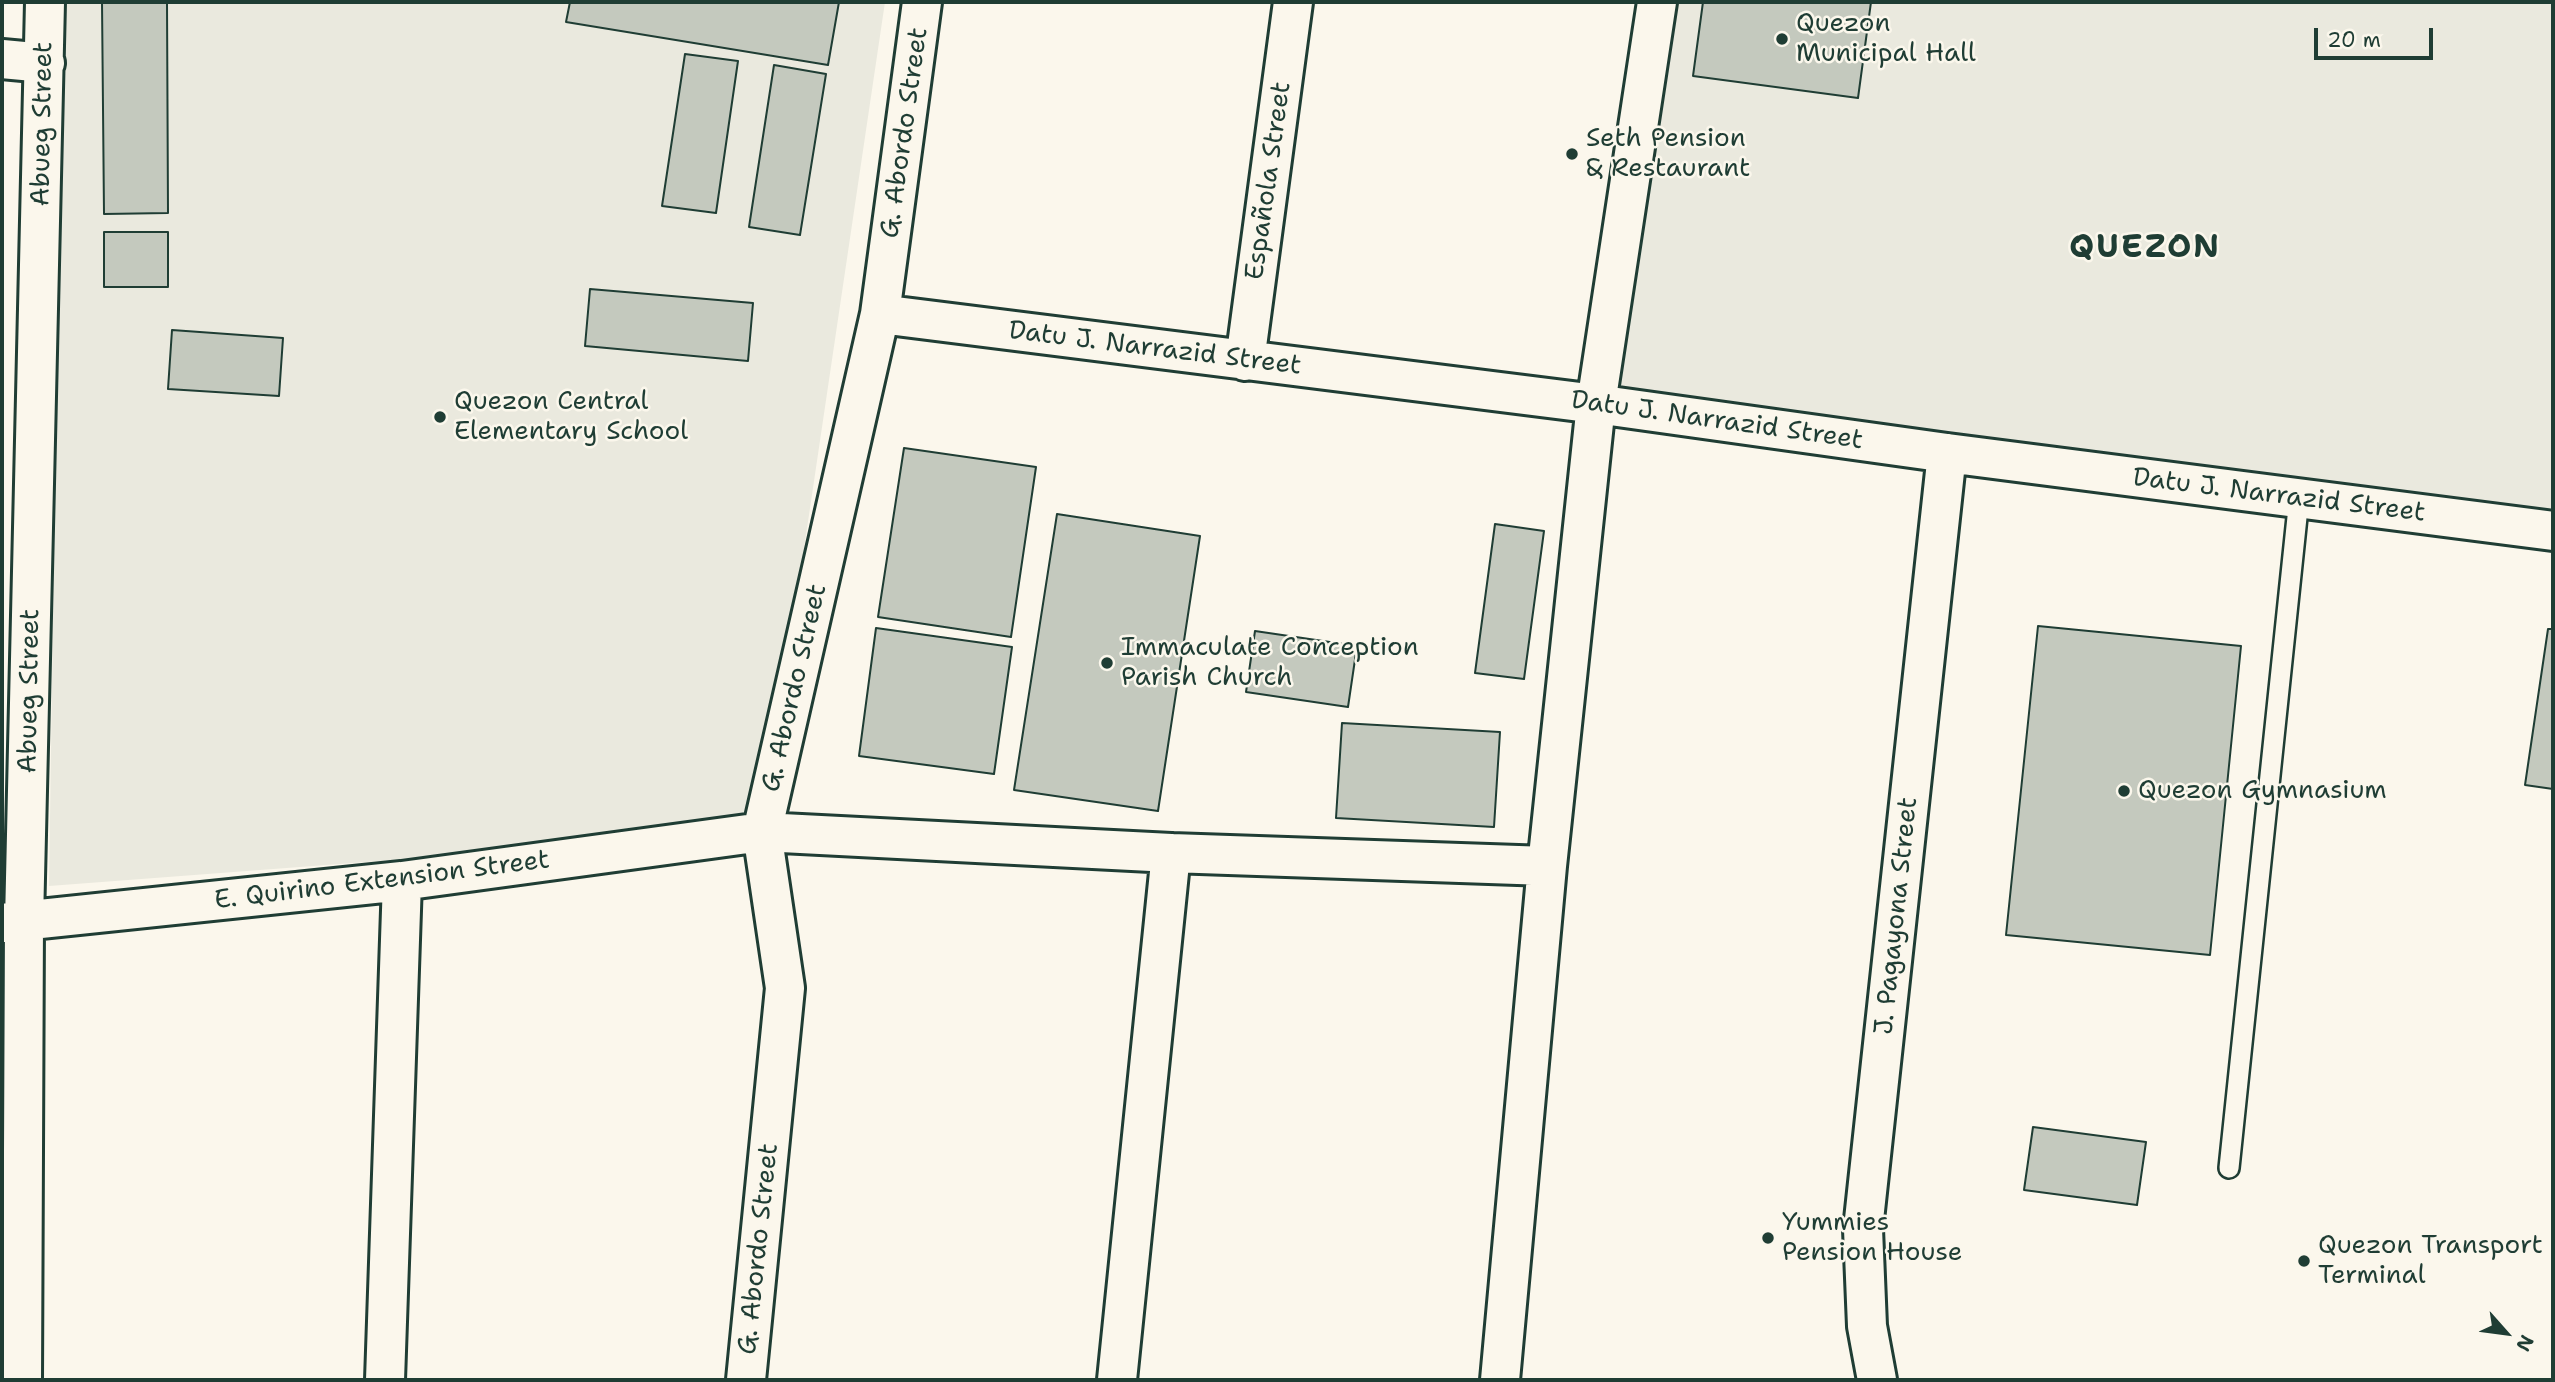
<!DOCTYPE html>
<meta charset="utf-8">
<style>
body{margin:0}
#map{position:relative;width:2555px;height:1382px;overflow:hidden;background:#fbf7ec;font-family:"Shantell Sans",sans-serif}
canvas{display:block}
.frame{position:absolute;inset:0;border:4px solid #1f3d34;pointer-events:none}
.north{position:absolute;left:2471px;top:1298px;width:70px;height:70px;-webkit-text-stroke:5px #fbf7ec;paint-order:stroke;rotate:118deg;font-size:19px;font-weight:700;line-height:28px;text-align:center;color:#1f3d34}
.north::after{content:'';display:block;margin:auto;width:24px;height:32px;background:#1f3d34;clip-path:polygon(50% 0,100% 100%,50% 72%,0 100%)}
.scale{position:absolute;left:2314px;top:28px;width:119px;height:32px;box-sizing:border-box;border:4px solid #1f3d34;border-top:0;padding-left:9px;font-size:21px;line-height:24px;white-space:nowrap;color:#1f3d34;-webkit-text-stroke:5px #fbf7ec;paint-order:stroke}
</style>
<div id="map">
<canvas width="2555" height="1382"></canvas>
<div class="frame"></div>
<div class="north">N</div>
<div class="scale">20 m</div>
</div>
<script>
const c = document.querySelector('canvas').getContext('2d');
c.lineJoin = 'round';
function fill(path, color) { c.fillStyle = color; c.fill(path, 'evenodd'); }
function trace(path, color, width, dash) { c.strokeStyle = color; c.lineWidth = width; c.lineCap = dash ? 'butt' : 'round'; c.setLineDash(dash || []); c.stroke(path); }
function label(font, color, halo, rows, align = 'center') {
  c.font = font + ' "Shantell Sans",sans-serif'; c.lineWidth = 5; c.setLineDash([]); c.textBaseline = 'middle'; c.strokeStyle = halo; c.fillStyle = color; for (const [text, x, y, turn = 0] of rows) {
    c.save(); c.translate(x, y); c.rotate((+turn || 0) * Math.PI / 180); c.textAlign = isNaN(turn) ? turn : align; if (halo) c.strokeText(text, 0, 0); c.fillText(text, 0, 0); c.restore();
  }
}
fill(new Path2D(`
 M62 2H885L762 832 49 886Z
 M1677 2H2553V510L1618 390Z`), '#eae9de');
const building = new Path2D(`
 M102 2H167L168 213 104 214Z
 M570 2H839L828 65 566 22Z
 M1703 2H1871L1858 98 1693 76Z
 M685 54 738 61 716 213 662 206Z
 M774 65 826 74 800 235 749 227Z
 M104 232H168V287H104Z
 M590 289 753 303 748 361 585 346Z
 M172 330 283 338 279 396 168 389Z
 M904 448 1036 467 1011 637 878 617Z
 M1057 514 1200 536 1158 811 1014 790Z
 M1495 524 1544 531 1524 679 1475 673Z
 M2038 626 2241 646 2210 955 2006 935Z
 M876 628 1012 647 994 774 859 756Z
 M2548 629H2553V789L2525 785Z
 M1255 631 1357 646 1348 707 1246 692Z
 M1342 723 1500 732 1494 827 1336 818Z
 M2033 1127 2146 1142 2137 1205 2024 1190Z`);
fill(building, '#c4c9be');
trace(building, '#1f3d34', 2);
const lane = new Path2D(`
 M2229 1168 2299 498`);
const street = new Path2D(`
 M2 59 45 63
 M880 314 1596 404 1947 453 2553 531
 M1245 361 1293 2
 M2 923 402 881 762 832 1171 853 1547 866 1596 404 1657 2
 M22 1380 24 922 45 2
 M385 1380 402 881
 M746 1380 785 988 762 832 880 314 922 2
 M1117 1380 1171 853
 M1500 1380 1547 866
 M1877 1380 1867 1326 1863 1229 1947 453`);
trace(lane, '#1f3d34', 24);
trace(street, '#1f3d34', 44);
trace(lane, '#fbf7ec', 19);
trace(street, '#fbf7ec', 38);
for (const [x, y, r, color] of [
 [1782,39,7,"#1f3d34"],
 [1572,154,7,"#1f3d34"],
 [440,417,7,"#1f3d34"],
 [1107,663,7,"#1f3d34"],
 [2124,791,7,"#1f3d34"],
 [1768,1238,7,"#1f3d34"],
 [2304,1261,7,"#1f3d34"]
]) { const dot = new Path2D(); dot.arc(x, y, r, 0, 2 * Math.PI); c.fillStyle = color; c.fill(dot); trace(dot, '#fbf7ec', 2.5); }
label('26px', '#1f3d34', '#fbf7ec', [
 ["Quezon",1796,24],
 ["Municipal Hall",1796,54],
 ["Seth Pension",1586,139],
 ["& Restaurant",1586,169],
 ["Quezon Central",454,402],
 ["Elementary School",454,432],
 ["Immaculate Conception",1121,648],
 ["Parish Church",1121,678],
 ["Quezon Gymnasium",2138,791],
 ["Yummies",1782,1223],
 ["Pension House",1782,1253],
 ["Quezon Transport",2318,1246],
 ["Terminal",2318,1276]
], 'left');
label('26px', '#1f3d34', '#fbf7ec', [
 ["Abueg Street",43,124,-89],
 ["G. Abordo Street",905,133,-82],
 ["Española Street",1269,181,-82],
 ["Datu J. Narrazid Street",1155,349,7],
 ["Datu J. Narrazid Street",1717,421,8],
 ["Datu J. Narrazid Street",2279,496,7],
 ["G. Abordo Street",795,688,-77],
 ["Abueg Street",30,691,-89],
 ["E. Quirino Extension Street",382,881,-7],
 ["J. Pagayona Street",1897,916,-84],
 ["G. Abordo Street",759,1249,-84]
]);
c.letterSpacing = '2px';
label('bold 33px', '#1f3d34', '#fbf7ec', [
 ["QUEZON",2145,248]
]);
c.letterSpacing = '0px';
</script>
